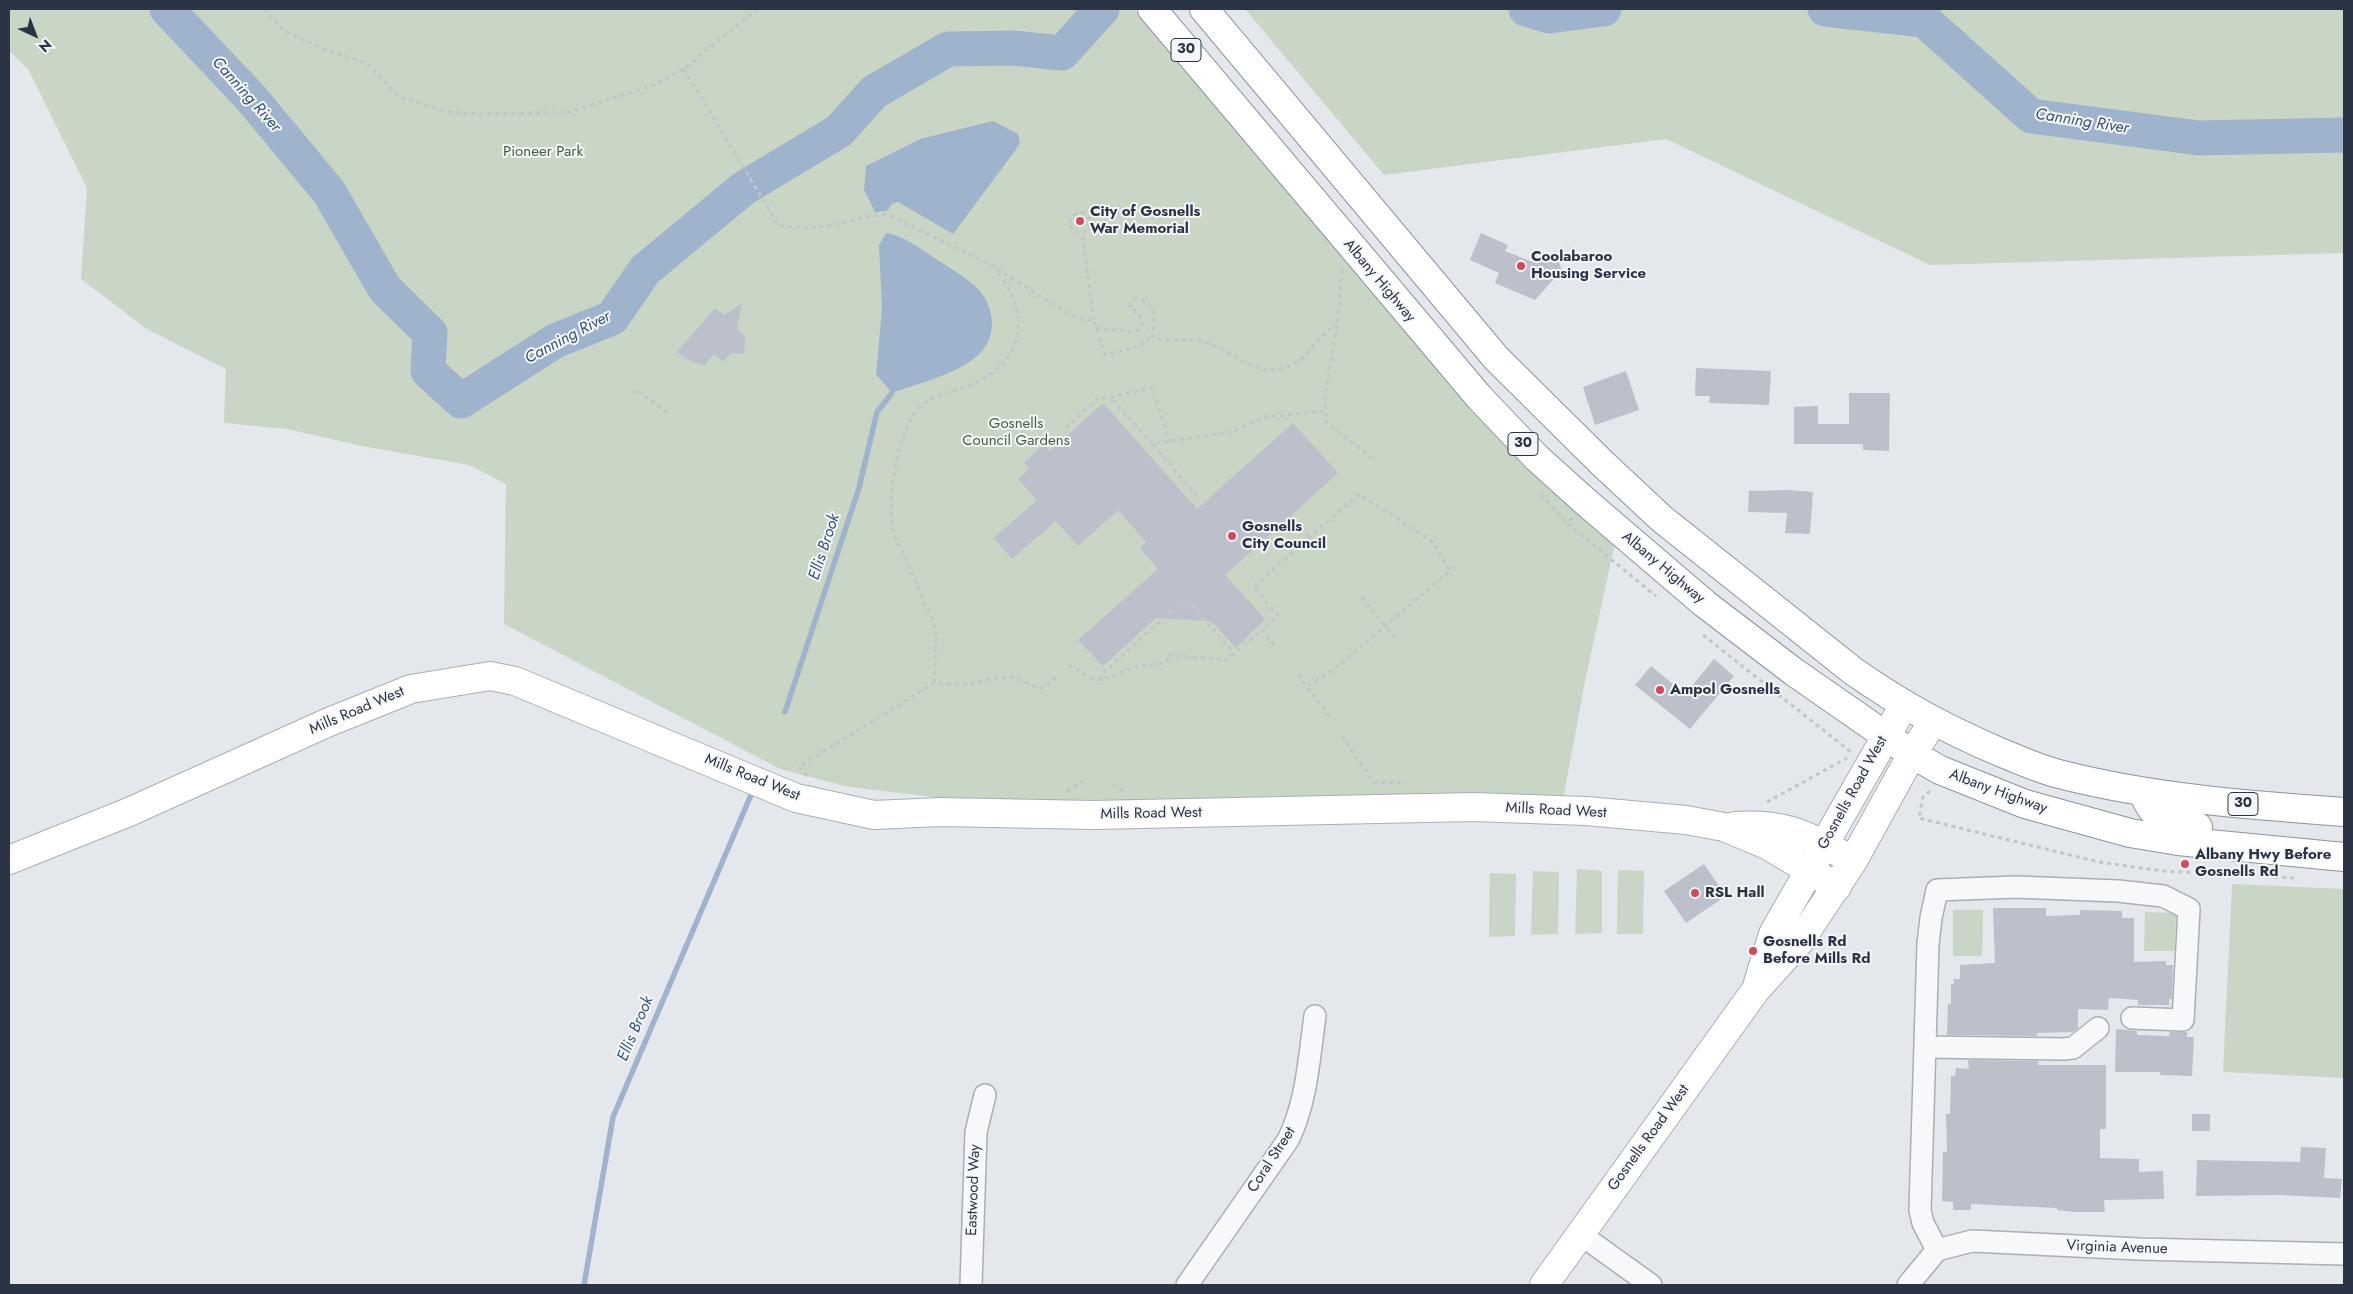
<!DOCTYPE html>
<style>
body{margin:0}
#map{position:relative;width:2353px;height:1294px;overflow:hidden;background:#e4e7ec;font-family:Jost,sans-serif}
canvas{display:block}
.frame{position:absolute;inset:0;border:10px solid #2b3445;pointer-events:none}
.north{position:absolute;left:10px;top:10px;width:50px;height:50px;-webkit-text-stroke:4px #f4f6f9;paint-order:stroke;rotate:137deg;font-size:14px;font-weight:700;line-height:20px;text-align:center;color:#2b3445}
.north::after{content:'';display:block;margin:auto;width:18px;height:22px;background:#2b3445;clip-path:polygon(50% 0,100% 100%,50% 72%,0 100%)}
</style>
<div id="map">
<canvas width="2353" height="1294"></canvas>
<div class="frame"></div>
<div class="north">N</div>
</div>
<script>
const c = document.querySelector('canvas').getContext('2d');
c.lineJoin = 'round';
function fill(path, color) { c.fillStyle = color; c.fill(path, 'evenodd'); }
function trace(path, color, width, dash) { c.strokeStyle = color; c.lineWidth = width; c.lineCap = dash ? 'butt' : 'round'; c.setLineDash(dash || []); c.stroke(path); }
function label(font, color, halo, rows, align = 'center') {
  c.font = font + ' Jost,sans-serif'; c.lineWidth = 4; c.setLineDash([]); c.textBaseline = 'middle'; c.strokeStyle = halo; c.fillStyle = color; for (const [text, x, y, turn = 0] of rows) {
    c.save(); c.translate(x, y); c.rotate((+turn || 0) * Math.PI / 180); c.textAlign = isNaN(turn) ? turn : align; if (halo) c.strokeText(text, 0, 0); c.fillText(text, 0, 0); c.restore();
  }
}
fill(new Path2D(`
 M9 9H1134L1555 474 1618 530 1586 676 1562 805 1050 811 849 787 780 769 504 624 506 484 469 465 362 446 287 429 224 423 226 369 147 329 81 279 87 188 28 69 9 51Z
 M1245 9H2344V253L1930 265 1666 139 1384 175Z
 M1577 869 1602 871V933L1575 934Z
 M1618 870 1644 871 1643 934H1617Z
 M1533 871 1559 872 1558 934 1531 935Z
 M1490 873 1516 874 1515 936 1489 937Z
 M2232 884 2344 889V1078L2223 1072Z
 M1953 910H1983L1982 956H1953Z
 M2145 912 2176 913 2175 951H2144Z`), '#c9d6c5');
fill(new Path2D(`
 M993 121 1018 134 1020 144 953 234 898 202 892 204 887 211 875 212 864 190 866 166 920 139Z
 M886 233C904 236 918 247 933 257 948 267 968 278 980 291 994 308 997 334 982 351 963 373 919 383 892 393L876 374 882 309 879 245Z`), '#9fb4cc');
trace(new Path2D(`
 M785 712 859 488 877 412 892 393
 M584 1285 613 1117 751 795`), '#9fb4cc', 5.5);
trace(new Path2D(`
 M167 9 251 98 329 192 385 289 430 333 428 371 461 401 555 341 612 318 645 270 744 188 839 131 874 92 948 49 1013 48 1062 53 1102 9
 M1526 9 1549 16 1604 9
 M1825 9 1924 20 2031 116 2199 138 2344 135`), '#9fb4cc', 35);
fill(new Path2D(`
 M1481 233 1508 245 1505 251 1530 261 1555 252 1562 270 1535 300 1495 283 1499 273 1470 260Z
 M742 303 737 328 745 337 744 354 731 353 723 362 714 354 704 366 688 360 677 352 715 308 724 315Z
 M1696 368 1771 371 1769 405 1709 403 1710 396H1695Z
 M1626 371 1639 410 1595 425 1583 387Z
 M1849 393H1890L1889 451 1863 450V444H1794V407L1818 406V424H1849Z
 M1103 403 1197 509 1293 423 1338 473 1225 575 1265 619 1236 648 1211 621 1156 618 1103 666 1078 640 1158 569 1140 548 1146 542 1118 510 1078 546 1056 521 1012 559 994 538 1037 500 1018 479 1029 469 1024 462 1044 444 1050 451Z
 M1788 490 1813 492 1810 534 1785 533 1787 513 1748 512 1749 491Z
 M1714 659 1734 676 1690 729 1635 685 1651 666 1685 694Z
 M1704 864 1726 896 1686 923 1664 891Z
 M1993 908H2046V916L2080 915V910L2122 911V918H2134V962L2166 961V965H2173L2172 999H2169V1005H2138V1000L2109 998 2108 1010 2078 1009V1028L2073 1032 2037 1033V1036L1947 1035 1948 1004H1951V984H1954V979H1960V965L1995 963Z
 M2116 1029 2137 1031V1035L2169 1036 2170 1032H2187V1037H2194L2192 1076 2160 1075V1072H2115Z
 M1968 1060 2038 1061V1065H2106V1129H2100V1158L2139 1159V1172L2163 1171 2164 1199 2104 1200 2105 1212H2074L2057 1210V1208L1971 1204V1210H1953V1202L1942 1201 1943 1152H1947L1946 1114H1950L1951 1076H1955L1956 1068 1969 1069Z
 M2192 1114H2210V1131H2192Z
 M2301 1147 2326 1148 2324 1178 2342 1179 2340 1198 2282 1195 2196 1196 2197 1160 2300 1162Z`), '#bbc0ca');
const minor = new Path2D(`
 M1925 1047 2063 1049 2073 1048 2098 1028
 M1580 1234 1651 1285
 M1937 1250 1923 1223 1920 1210 1928 944 1931 918 1937 890 2016 887 2118 891 2163 896 2189 909 2183 1020 2132 1018
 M971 1285 976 1132 985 1095
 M1187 1285 1288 1140C1307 1102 1309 1058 1315 1016
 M1908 1285 1937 1250 1972 1241 2139 1249 2344 1254`);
const secondary = new Path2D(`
 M1735 826C1780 823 1803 832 1841 854
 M9 860 129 812 329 722 411 689 490 676 515 681 796 798 874 815 940 812 1093 815 1473 807 1586 811 1686 820 1724 827 1767 845 1837 887
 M1758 983 1773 934 1904 705
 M1544 1285 1755 991 1800 941 1853 861 1912 754 1933 722`);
const trunk = new Path2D(`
 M1152 9 1479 397 1537 458 1587 503 1705 604 1794 672 1912 754 1940 770 2025 804 2130 833 2178 841 2344 857
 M1204 9 1496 358 1602 463 1662 519 1853 671C1903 706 1946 729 2002 753 2020 760 2039 769 2059 774 2152 798 2248 805 2344 812
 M2143 792C2155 824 2168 821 2198 827`);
trace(minor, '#a9aeb7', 24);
trace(secondary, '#a9aeb7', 30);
trace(trunk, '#8b94a3', 30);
trace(new Path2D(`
 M264 9 284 31 324 49 367 63 399 97 449 112 478 114 570 112 656 84 684 69 757 9
 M684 69 779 226 810 228 843 223 869 216 889 215 993 266 1046 300 1080 319 1094 321 1082 233
 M1070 223a10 10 0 1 1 20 0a10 10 0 1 1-20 0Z
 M1342 270 1337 326 1325 396 1326 422 1372 458
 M1094 322 1105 355 1142 345 1152 336
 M1096 328 1134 332 1139 330 1142 325 1140 316 1130 307 1135 299C1156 298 1156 322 1152 336 1167 345 1183 337 1200 341 1235 348 1253 382 1292 365 1311 356 1317 334 1337 326
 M638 391 668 413
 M1066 428 1097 399 1110 397
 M1153 444 1110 397 1152 388 1170 441
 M1541 495 1567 523
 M1197 497 1153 444 1234 431 1265 417 1326 411
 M1290 516 1309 537
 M1572 518 1567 523 1656 596
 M1362 597 1397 641
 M1703 635 1851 752
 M1274 645 1262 630 1278 615 1253 587 1359 494 1433 542 1450 571 1332 671 1307 686
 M1069 665 1090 678 1101 680 1139 666 1166 663 1169 655 1226 660 1262 630
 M1298 675 1332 719
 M1101 680 1102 674 1185 598 1234 653
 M934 683 936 634 933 620C922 598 913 576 904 554 900 547 895 538 893 530 887 498 897 430 920 407 934 393 958 391 975 383 1028 357 1030 311 995 269
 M1342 736 1374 783H1403
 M807 776 799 767 934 683 967 685 995 678 1013 677 1039 688 1046 687 1056 677
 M1113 784 1123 791
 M1067 791 1085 780
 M1930 791 1923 797 1919 818 2099 862 2163 871 2294 878
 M1767 802 1847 758`), '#c2c5cb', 3, [4, 4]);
trace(minor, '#f7f8fa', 21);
trace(secondary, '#fff', 28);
trace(trunk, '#fff', 28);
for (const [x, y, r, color] of [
 [1080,221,5,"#d1495b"],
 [1521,266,5,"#d1495b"],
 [1232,536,5,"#d1495b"],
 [1660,690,5,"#d1495b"],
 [2185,864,5,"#d1495b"],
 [1695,893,5,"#d1495b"],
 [1753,951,5,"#d1495b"]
]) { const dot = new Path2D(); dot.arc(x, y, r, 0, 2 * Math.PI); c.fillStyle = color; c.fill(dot); trace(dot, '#f4f6f9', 2); }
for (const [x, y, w] of [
 [1186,50,30],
 [1523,444,30],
 [2243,804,30]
]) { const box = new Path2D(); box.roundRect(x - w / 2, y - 11.5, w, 23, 4); c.fillStyle = '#f4f6f9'; c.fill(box); trace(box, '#2b3445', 1); }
label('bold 14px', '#2b3445', null, [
 ["30",1186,50],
 ["30",1523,444],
 ["30",2243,804]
]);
label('15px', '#3f6138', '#f4f6f9', [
 ["Pioneer Park",543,152],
 ["Gosnells",1016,424],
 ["Council Gardens",1016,441]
]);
label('bold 15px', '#2b3445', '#f4f6f9', [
 ["City of Gosnells",1090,212],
 ["War Memorial",1090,229],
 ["Coolabaroo",1531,257],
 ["Housing Service",1531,274],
 ["Gosnells",1242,527],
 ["City Council",1242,544],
 ["Ampol Gosnells",1670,690],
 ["Albany Hwy Before",2195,855],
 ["Gosnells Rd",2195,872],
 ["RSL Hall",1705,893],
 ["Gosnells Rd",1763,942],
 ["Before Mills Rd",1763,959]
], 'left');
label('15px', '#2b3445', '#f4f6f9', [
 ["Albany Highway",1379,281,50],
 ["Albany Highway",1663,568,40],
 ["Mills Road West",357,711,-23],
 ["Mills Road West",752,778,22],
 ["Albany Highway",1998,792,20],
 ["Gosnells Road West",1853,793,-61],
 ["Mills Road West",1556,811,3],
 ["Mills Road West",1151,814,-1],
 ["Gosnells Road West",1649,1138,-54],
 ["Coral Street",1272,1160,-57],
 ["Eastwood Way",974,1190,-88],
 ["Virginia Avenue",2117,1248,2]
]);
label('italic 16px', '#34527a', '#f4f6f9', [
 ["Canning River",246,95,48],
 ["Canning River",2082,122,9],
 ["Canning River",568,338,-28],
 ["Ellis Brook",825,547,-72],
 ["Ellis Brook",636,1029,-67]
]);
</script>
